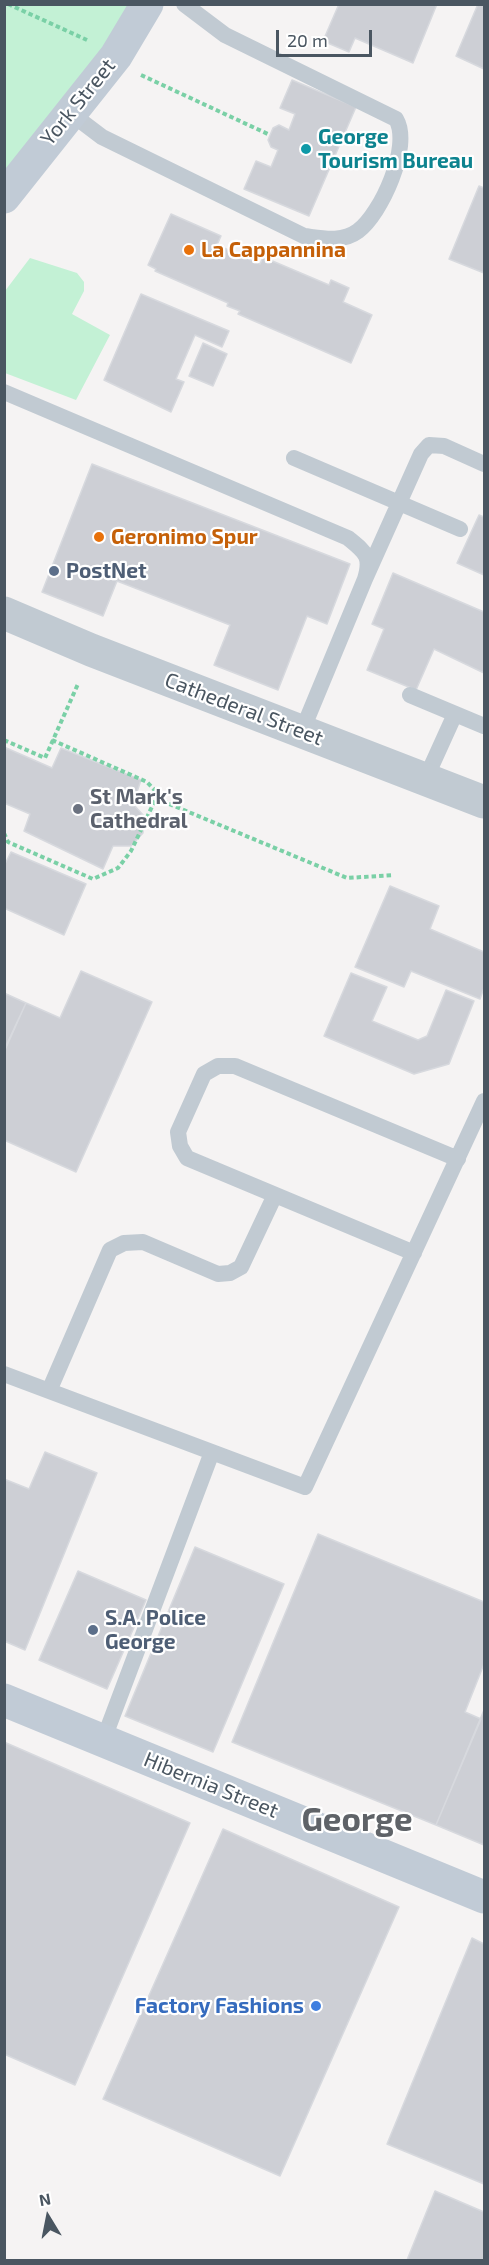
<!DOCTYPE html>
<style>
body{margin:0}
#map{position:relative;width:489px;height:2265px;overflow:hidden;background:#f5f3f3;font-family:"Exo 2",sans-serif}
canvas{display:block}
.frame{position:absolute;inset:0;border:6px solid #4a5661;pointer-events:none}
.north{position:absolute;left:18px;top:2187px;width:60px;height:60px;-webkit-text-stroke:4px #fff;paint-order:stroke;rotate:350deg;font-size:16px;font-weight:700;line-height:24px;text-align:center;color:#4a5661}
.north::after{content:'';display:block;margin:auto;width:21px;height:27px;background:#4a5661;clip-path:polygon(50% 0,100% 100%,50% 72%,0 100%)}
.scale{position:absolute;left:276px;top:30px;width:96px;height:27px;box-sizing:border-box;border:3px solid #4a5661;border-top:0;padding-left:8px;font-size:18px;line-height:21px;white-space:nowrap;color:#4a5661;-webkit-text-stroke:4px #fff;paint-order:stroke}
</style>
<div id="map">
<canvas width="489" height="2265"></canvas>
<div class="frame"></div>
<div class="north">N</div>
<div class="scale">20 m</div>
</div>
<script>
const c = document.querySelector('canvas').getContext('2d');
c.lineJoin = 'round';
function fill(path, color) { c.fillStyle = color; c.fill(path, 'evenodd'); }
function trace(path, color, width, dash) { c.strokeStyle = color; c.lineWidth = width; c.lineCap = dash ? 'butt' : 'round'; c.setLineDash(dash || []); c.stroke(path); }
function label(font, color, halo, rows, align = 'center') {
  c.font = font + ' "Exo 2",sans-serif'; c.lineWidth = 4.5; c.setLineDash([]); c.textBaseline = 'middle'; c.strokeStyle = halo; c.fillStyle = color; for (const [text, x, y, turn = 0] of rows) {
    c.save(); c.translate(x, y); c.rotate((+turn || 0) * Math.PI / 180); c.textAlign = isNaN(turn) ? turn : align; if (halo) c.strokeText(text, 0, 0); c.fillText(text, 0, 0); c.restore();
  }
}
fill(new Path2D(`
 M5 5H147L5 197Z
 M30 258 77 273 84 282V291L72 314 110 335 76 400 5 373V291Z`), '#c3f1d5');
const building = new Path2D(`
 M339 4H437L413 63 355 38 349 52 323 41Z
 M478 4H484V69L456 56Z
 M292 80 356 107 309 216 244 189 256 161 271 167 278 150 271 147 268 140 273 128 279 125 289 130 295 114 280 108Z
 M479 186 484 188V273L449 259Z
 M171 214 221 236 217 245 260 264 263 257 329 285 331 280 349 288 343 302 372 315 351 363 238 314 240 311 227 306 228 303 155 271 156 269 148 265Z
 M141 294 229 331 222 347 195 335 176 379 184 382 171 412 104 380Z
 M203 343 227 354 213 386 189 376Z
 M92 464 350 564 327 624 307 616 278 690 214 665 230 625 117 581 103 616 42 592Z
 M479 515 484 517V575L457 563Z
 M393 573 484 612V673L434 649 416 690 367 670 384 629 372 624Z
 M4 747 52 768 61 748 141 780 133 804 144 816 143 833 131 846H113L103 869 24 831 30 814 4 803Z
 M11 852 86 884 64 935 4 908V866Z
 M390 886 439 906 430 929 484 952V988L480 999 411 971 404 987 355 967Z
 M81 971 152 1002 76 1172 4 1140V1050L26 1003 60 1018Z
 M351 973 387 987 372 1021 418 1040 427 1036 446 990 474 1001 449 1064 414 1074 324 1036Z
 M4 993 26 1003 5 1050H4Z
 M45 1452 97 1473 25 1650 4 1641V1479L29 1489Z
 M318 1534 484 1602V1664L465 1712 481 1719 436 1825 232 1742Z
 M195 1547 284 1584 213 1752 125 1716Z
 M78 1571 146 1600 107 1689 39 1660Z
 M484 1710V1845L436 1825Z
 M4 1742 190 1823 75 2085 4 2054Z
 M223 1829 399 1907 280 2176 103 2099Z
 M472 1938 484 1944V2184L387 2144Z
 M435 2191 484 2212V2260H407Z`);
fill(building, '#cdcfd5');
trace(building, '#d7d9de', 1.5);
trace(new Path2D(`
 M8 4 87 40
 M141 75 270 135
 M4 740 45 758 78 684
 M52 740 147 782 167 803 347 878 394 875
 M4 833 8 842 93 879 118 868 131 851 158 794`), '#7ad0a6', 4, [4.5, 3]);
trace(new Path2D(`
 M69 112 102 137 304 236C321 238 342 243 358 231 381 214 412 146 396 119L225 35 184 4
 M4 392 348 538C365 552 372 556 365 579
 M294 458 460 529
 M410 695 484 726
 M302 731 365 579 421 454 429 445 444 446 484 464
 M426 778 455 714
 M414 1253 187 1158 180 1146 178 1132 204 1074 218 1066H235L458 1159
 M4 1374 305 1487 484 1101
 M49 1391 110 1250 124 1243 143 1242 218 1274 230 1273 241 1267 274 1197
 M103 1741 212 1452`), '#c1cad2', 16);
trace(new Path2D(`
 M4 613 91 650 484 802`), '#c1cad2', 33);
trace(new Path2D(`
 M4 197 116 56 147 4
 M4 1700 484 1897`), '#c1cbd6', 33);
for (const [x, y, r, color] of [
 [306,149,6,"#0f9aa8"],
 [189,250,6,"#e8710a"],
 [99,537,6,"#e8710a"],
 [54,571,6,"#5c6f8a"],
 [78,809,6,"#6b7280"],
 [93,1630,6,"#5c6f8a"],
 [316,2006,6,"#3f7fe0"]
]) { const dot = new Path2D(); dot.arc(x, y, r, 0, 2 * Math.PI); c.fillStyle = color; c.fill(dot); trace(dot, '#fff', 2); }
label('21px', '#4a5661', '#fff', [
 ["York Street",78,102,-51],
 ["Cathederal Street",244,709,21],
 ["Hibernia Street",211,1785,22]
]);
label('bold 21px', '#0d838f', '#fff', [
 ["George",318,137],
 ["Tourism Bureau",318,161]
], 'left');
label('bold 21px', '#c56008', '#fff', [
 ["La Cappannina",201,250],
 ["Geronimo Spur",111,537]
], 'left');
label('bold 21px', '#4e5e75', '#fff', [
 ["PostNet",66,571],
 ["S.A. Police",105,1618],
 ["George",105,1642]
], 'left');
label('bold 21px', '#5b616d', '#fff', [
 ["St Mark's",90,797],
 ["Cathedral",90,821]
], 'left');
label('bold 21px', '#366cbe', '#fff', [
 ["Factory Fashions",304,2006]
], 'right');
label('bold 33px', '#5f6368', '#fff', [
 ["George",357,1820]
]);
</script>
